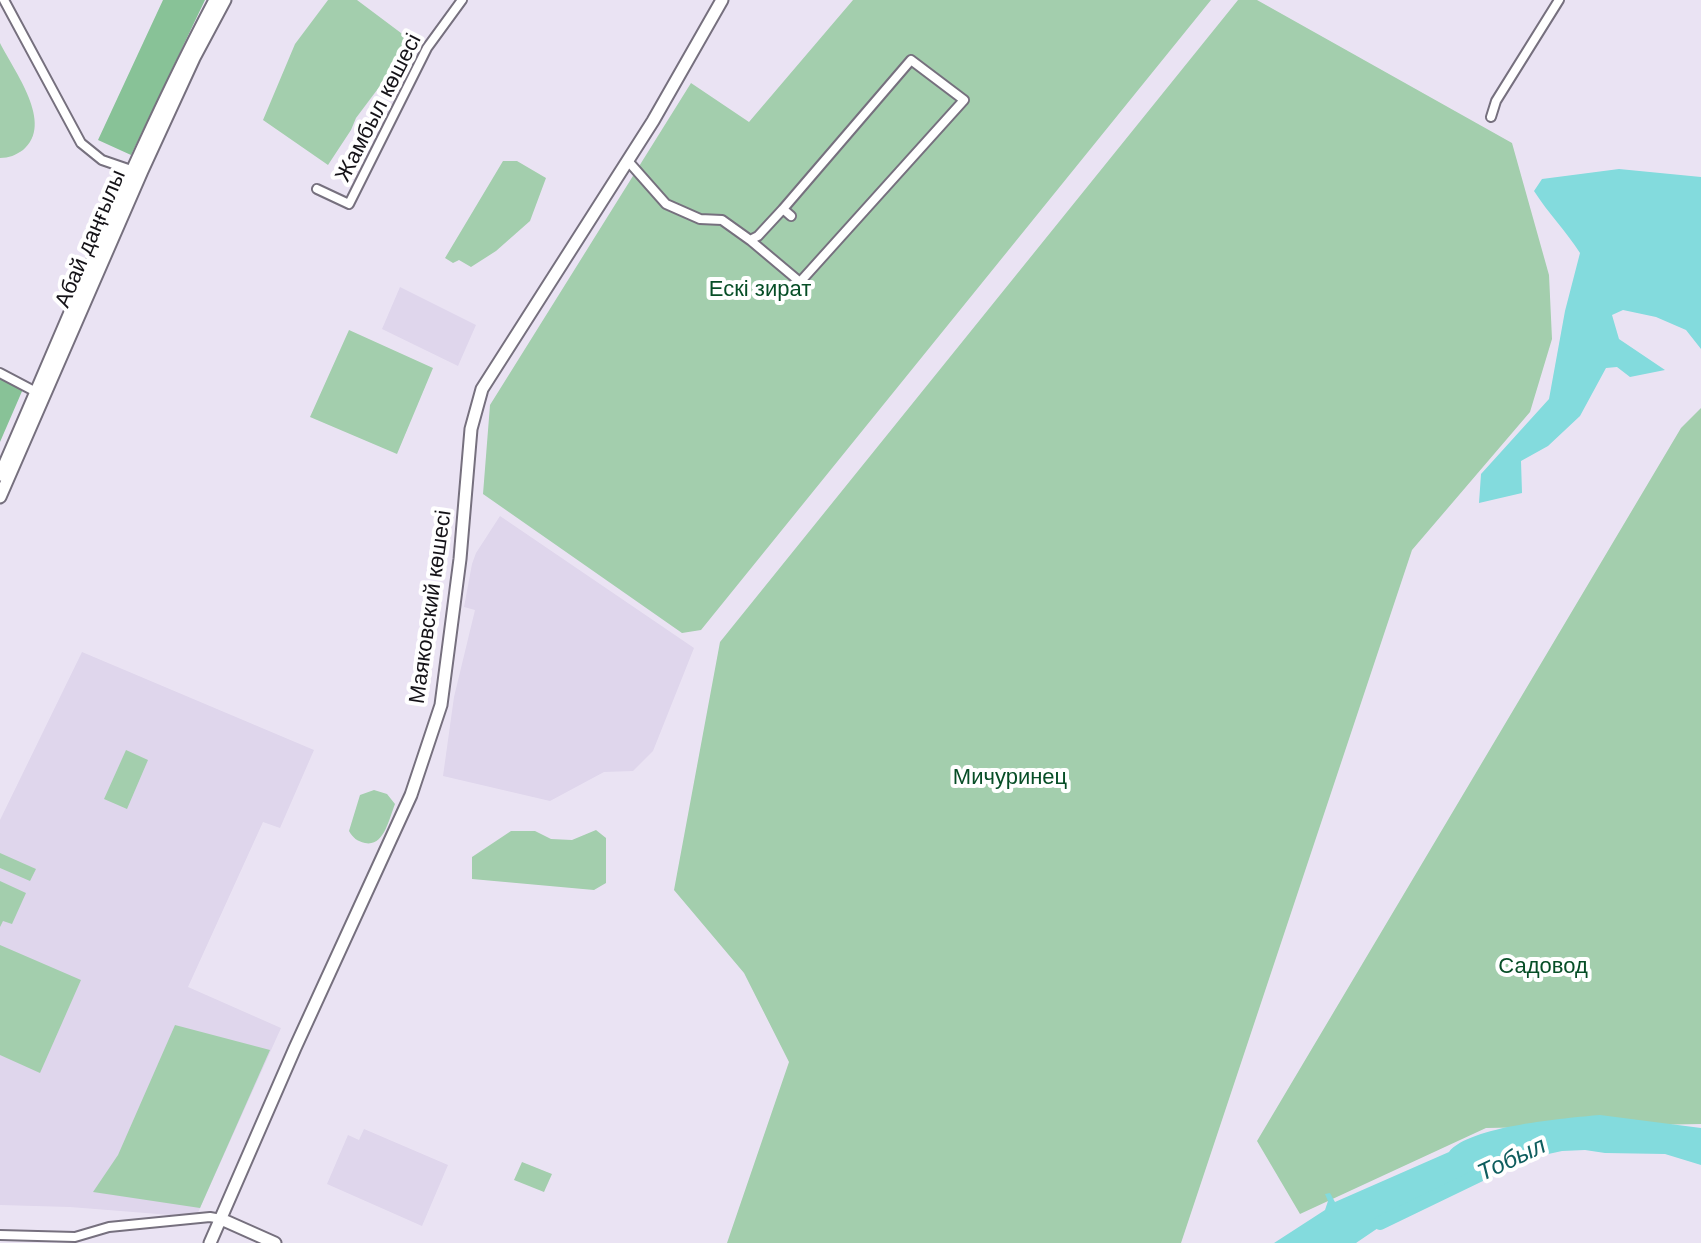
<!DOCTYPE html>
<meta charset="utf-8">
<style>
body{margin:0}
canvas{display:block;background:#eae3f3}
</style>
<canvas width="1701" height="1243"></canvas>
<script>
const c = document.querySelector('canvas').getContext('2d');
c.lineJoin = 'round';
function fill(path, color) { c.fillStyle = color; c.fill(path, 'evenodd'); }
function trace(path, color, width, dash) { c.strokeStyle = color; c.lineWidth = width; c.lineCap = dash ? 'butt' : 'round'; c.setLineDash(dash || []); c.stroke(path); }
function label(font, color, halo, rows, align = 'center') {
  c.font = font + ' Helvetica,sans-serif'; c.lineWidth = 8; c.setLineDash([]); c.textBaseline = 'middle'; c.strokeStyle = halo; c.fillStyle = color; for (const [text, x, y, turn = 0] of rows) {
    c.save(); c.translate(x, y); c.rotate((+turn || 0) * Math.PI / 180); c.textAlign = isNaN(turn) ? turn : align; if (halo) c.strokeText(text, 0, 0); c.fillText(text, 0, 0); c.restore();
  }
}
fill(new Path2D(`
 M400 287 476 325 458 366 382 329Z
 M500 516 694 648 653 751 633 771 604 772 550 801 443 776 454 697 475 610 464 607 472 564 476 553Z
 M82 652 314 750 280 828 263 822 188 987 281 1028 196 1217 70 1207 0 1205V820Z
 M364 1129 448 1165 422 1226 327 1184 348 1135 359 1140Z`), '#dfd6ec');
fill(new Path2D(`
 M328 0H357L413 42 356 118 351 130 328 165 263 120 295 44Z
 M853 0H1211L701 630 682 633 483 494 490 405 691 83 749 122Z
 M1238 0H1257L1512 143 1549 275 1552 339 1530 412 1412 550 1181 1243H727L789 1062 744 973 674 890 720 642Z
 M0 43C14 71 55 124 23 150 16 155 9 158 0 158Z
 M503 161H517L546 178 530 221 496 251 471 267 459 260 453 263 445 258Z
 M349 330 433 368 397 454 310 417Z
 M1701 408V1124L1486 1128 1300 1214 1257 1141 1681 428Z
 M126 750 148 760 127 809 104 799Z
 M374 790 387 794 395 804C389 819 384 847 365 843 357 841 353 838 349 831L360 795Z
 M596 830 606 838V883L594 890 472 879V857L511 831H535L551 839 572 840Z
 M0 853 36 869 30 881 0 868Z
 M0 881 26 893 12 924 3 921 0 927Z
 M0 945 81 980 40 1073 0 1055Z
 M175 1025 270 1050 200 1208 93 1192 118 1155Z
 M522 1162 552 1174 544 1192 514 1180Z`), '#a3cead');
fill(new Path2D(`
 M163 0H205L131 155 98 140Z
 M0 373 23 389 0 442Z`), '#88c297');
fill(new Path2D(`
 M1619 169 1701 177V349L1686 330 1656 317 1623 310 1612 315 1619 339 1665 370 1630 377 1617 367 1606 368 1580 416 1548 446 1521 461 1522 493 1479 503 1481 474 1549 399 1565 311 1580 253C1566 231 1548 213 1534 191L1542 179Z
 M1600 1115 1701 1128V1165L1665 1154 1605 1153 1585 1150 1562 1151 1512 1162 1422 1198 1356 1243H1274L1325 1210 1328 1201 1325 1194 1330 1193 1335 1202 1449 1152C1469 1126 1566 1118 1600 1115Z`), '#83dbdd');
trace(new Path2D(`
 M1380 1223 1498 1166`), '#83dbdd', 14);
const minor = new Path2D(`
 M4 0 81 143 102 160 134 171
 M1491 117 1496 101 1559 0
 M628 161 666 204 700 219 722 220 750 240 758 236 783 209 791 216
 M317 189 349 204 427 48 462 0
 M750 240 800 282 964 100 911 60 783 209
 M0 373 38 393
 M0 1235 75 1237 109 1227 210 1217 221 1219`);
const secondary = new Path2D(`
 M0 475C70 316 134 153 215 0
 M0 497 142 171 194 58 225 0
 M221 1219 275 1243
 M210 1243 295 1048 411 795 441 705 460 559 471 429 482 389 653 121 722 0`);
trace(minor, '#76707e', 12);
trace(secondary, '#76707e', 15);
trace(minor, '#fff', 8);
trace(secondary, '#fff', 11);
label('22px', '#141217', '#fff', [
 ["Жамбыл көшесі",379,108,-63],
 ["Абай даңғылы",91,239,-67],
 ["Маяковский көшесі",431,607,-82]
]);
label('22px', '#074e27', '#fff', [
 ["Ескі зират",760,290],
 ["Мичуринец",1010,778],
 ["Садовод",1543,967]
]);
label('italic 24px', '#0f5d5e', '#fff', [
 ["Тобыл",1512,1160,-25]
]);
</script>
